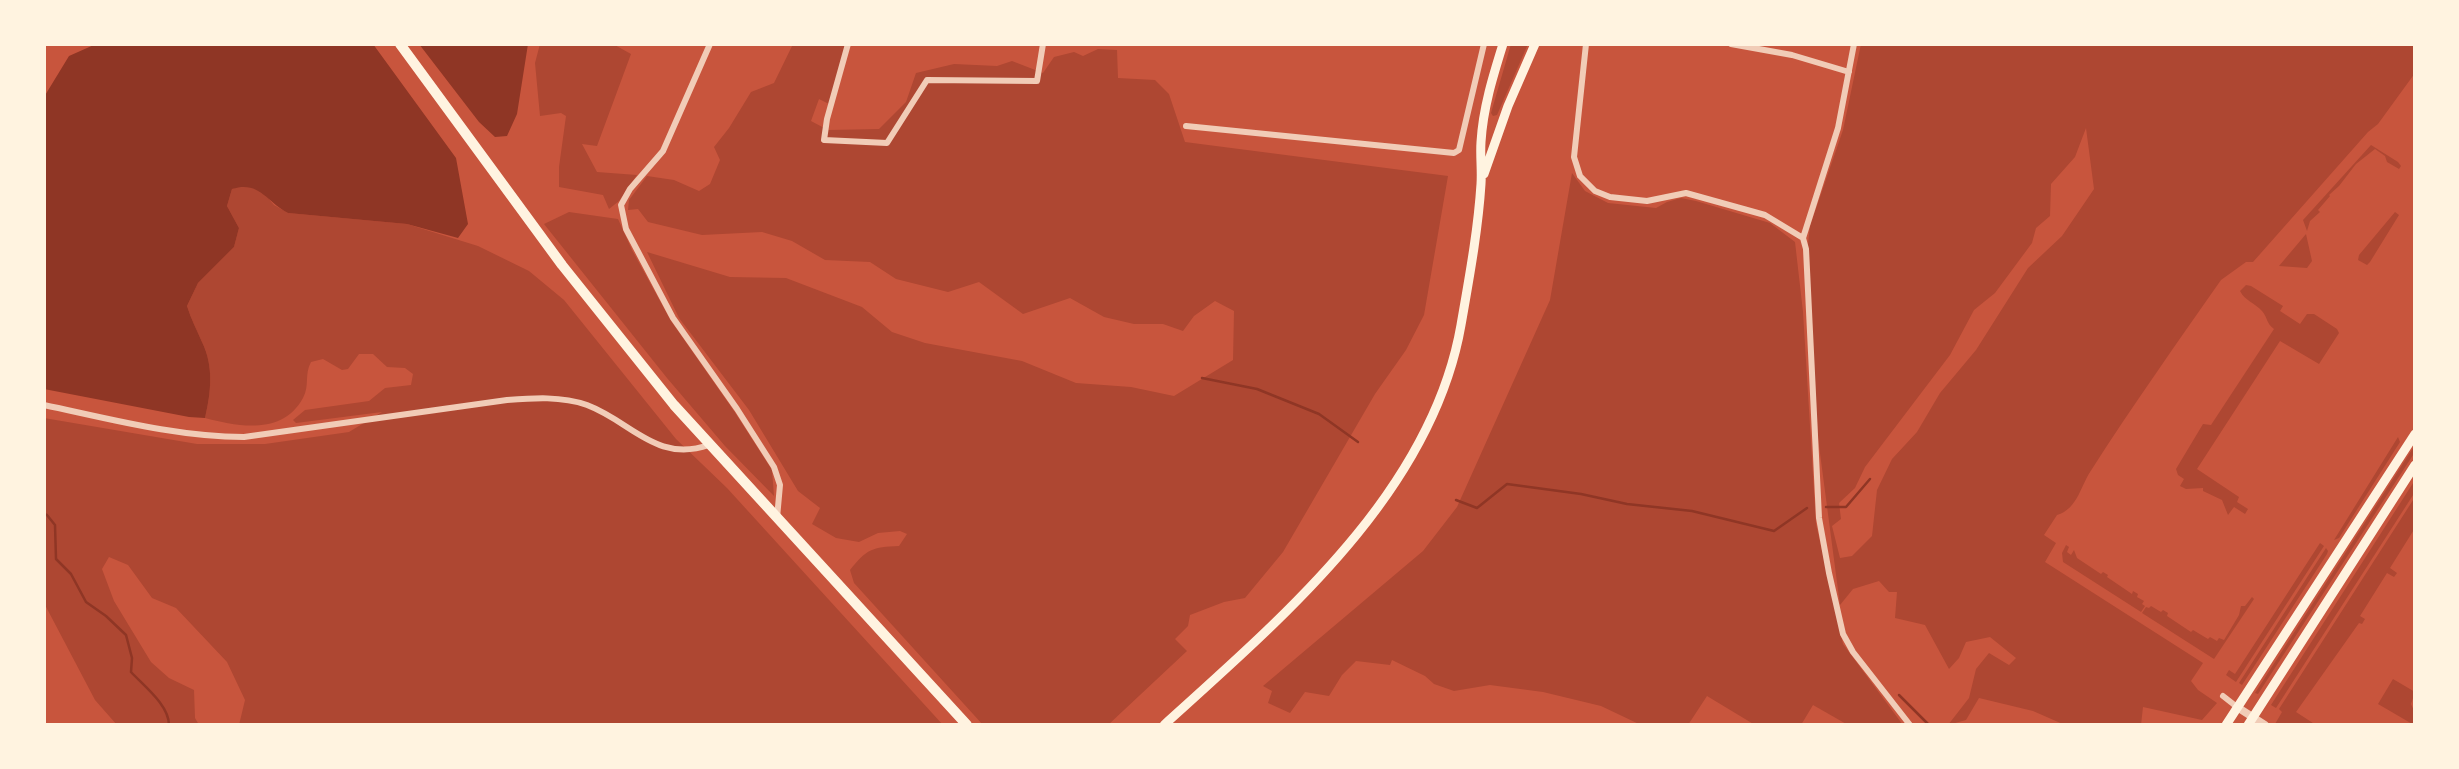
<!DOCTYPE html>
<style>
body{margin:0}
#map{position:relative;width:2459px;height:769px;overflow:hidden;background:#c8553d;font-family:Barlow,sans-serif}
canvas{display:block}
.frame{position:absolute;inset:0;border:46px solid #fff3e0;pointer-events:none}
</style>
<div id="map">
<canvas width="2459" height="769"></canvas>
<div class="frame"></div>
</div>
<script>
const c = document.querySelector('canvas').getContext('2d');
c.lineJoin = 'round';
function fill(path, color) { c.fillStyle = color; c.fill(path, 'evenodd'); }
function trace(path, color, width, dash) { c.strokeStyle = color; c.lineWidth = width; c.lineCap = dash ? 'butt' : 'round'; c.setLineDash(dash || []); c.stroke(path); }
fill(new Path2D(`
 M540 44H613L631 54 597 146 582 144 597 172 637 175 619 201 609 209 603 195 559 187V167L566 116 561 113 540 116 535 63Z
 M793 44H844L845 55 829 104 819 99 811 121 828 130 879 129 906 102 916 73 954 64 997 66 1012 61 1043 73 1054 57 1074 52 1083 56 1098 49 1117 50 1118 78 1155 80 1169 94 1185 142 1448 176 1424 315 1406 350 1375 394 1283 552 1245 598 1224 602 1190 615 1188 626 1175 639 1187 651 1108 725H983L854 583 850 570C867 549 872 547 899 546L907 534 900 531 878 533 859 542 836 538 812 524 820 508 798 491 749 410 679 318 647 252 730 277 786 278 862 307 892 332 925 343 1022 361 1076 383 1131 387 1174 396 1233 360 1234 311 1215 301 1194 316 1183 331 1163 324H1134L1104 317 1070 298 1023 314 979 282 948 292 896 279 870 262 825 260 792 241 762 232 702 235 648 222 638 209 628 210 629 200 647 176 674 180 699 191 710 184 720 160 714 147 729 128 751 92 774 83Z
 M1511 44H1528L1497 115 1493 116 1491 113Z
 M1861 44H2415V73L2378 124 2368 132 2253 262H2246L2221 280C2177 343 2133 405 2092 469 2081 484 2078 509 2057 515L2044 535 2056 543 2045 562 2203 663 2191 681 2198 690 2217 703 2202 720 2143 707 2141 725H2065L2033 711 1979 698 1966 720 1948 725 1969 698 1976 669 1989 653 2009 665 2016 658 1990 637 1966 642 1959 658 1949 669 1925 625 1895 618 1897 592H1889L1879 581 1853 589 1840 605 1818 438 1808 244 1810 226 1843 130ZM2086 128 2094 189 2062 236 2028 268 1976 350 1940 393 1917 432 1892 459 1877 490 1872 536 1852 556 1840 558 1832 526 1841 519 1839 503 1855 488 1865 467 1950 355 1974 310 1995 293 2032 243 2036 228 2050 216 2051 184 2075 157Z
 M2371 145 2398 162 2401 166 2395 175 2399 169 2387 162 2385 156 2375 149 2356 164 2339 186 2329 195 2330 196 2318 210 2320 212 2310 221 2307 231 2303 220Z
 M1572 173 1585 191 1608 203 1656 208 1667 202 1681 198 1696 201 1770 223 1795 242 1803 312 1816 524 1843 644 1903 725H1848L1813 705 1801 725H1755L1707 696 1688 725H1641L1601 706 1543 692 1490 685 1454 691 1434 684 1425 676 1392 660 1390 665 1356 661 1342 675 1329 696 1305 692 1290 713 1268 703 1272 691 1263 686 1423 551 1457 507 1550 300Z
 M244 185 262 191 274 205 288 213 407 224 478 246 529 271 564 300 676 439 727 488 943 725H239L245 700 227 662 176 608 152 598 128 565 109 557 102 569 114 601 151 662 169 678 194 690 195 718 199 725H117L95 700 44 603V418L197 444H265L349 432 382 412 296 423 293 420 305 410 369 401 385 388 411 385 413 374 405 368 387 367 373 354H359L348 369 342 370 323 359 311 362C304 375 310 385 303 398 283 435 239 427 205 418 211 393 214 366 202 342 197 330 191 319 187 306L198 283 234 247 239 228 227 206 232 189Z
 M569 212 618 219 632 250 671 321 734 411 772 470 774 496 725 446 667 378 544 224Z
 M2395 212 2399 215 2370 262 2367 265 2358 260 2359 255Z
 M2306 234 2312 261 2307 268 2279 266Z
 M2246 285 2251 286 2283 306 2280 311 2300 324 2307 314H2314L2337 329 2339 333 2319 364 2280 341 2197 469 2239 497 2237 502 2248 509 2245 514 2234 507 2228 515 2222 500 2203 491V488L2186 489 2180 486 2184 479 2178 475 2176 469 2203 424 2211 425 2274 329C2266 323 2268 318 2262 311 2255 303 2245 301 2240 291Z
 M2398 437 2400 442 2339 538 2334 540Z
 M2415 445V452L2258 694 2255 693Z
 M2415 480V492L2276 708 2271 705Z
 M2415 497V528L2390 568 2397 573 2394 577 2387 573 2360 616 2365 619 2362 624 2359 623 2296 712 2316 725H2277L2275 724 2282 712 2279 709Z
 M2320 543 2324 546 2236 682 2226 675 2229 670 2235 674Z
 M2066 545 2069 547 2067 552 2071 555 2074 550 2077 558 2101 574 2103 572 2108 575 2107 577 2132 594 2133 591 2138 594 2137 597 2144 601 2142 604 2145 606 2141 612 2063 562 2062 553Z
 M2326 548 2328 551 2327 554 2242 685 2239 683Z
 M2252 597 2254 599 2214 659 2142 613 2146 607 2149 608 2151 606 2161 612 2163 610 2168 613 2167 616 2191 632 2193 630 2208 639 2210 637 2217 641 2219 638 2224 640 2239 615 2241 606H2245Z
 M2393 679 2415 692 2411 704 2415 713 2414 725 2378 704Z`), '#ae4732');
fill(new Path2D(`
 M96 44H373L456 158 468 224 458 238 407 224 288 213C267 202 259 180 232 189L227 206 239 228 234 247 198 283 187 306C191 319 197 330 202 342 214 366 211 393 205 418L189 417 44 389V97L69 56Z
 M419 44H528L517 114 507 136 495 137 479 122Z`), '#8f3625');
trace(new Path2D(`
 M1202 378 1257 389 1319 414 1358 442
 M1456 500 1477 508 1507 484 1581 494 1627 504 1692 511 1774 531 1807 508
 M1826 507H1846L1870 479
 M44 514 47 515 55 525 56 559 71 574 86 602 106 616 126 635 132 658 131 672C144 686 169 705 169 725
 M1899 695 1929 725`), '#8f3625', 2.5);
trace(new Path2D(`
 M710 44 663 151 630 189 621 205 626 229 673 318 737 409 774 467 780 485 777 518
 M848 44 827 119 824 140 887 143 927 80 1037 81 1043 44
 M1586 44 1574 157 1580 176 1595 191 1610 197 1647 201 1686 193 1765 215 1803 238 1806 249 1819 518 1829 573 1843 634 1853 652 1910 725
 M1731 44 1792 55 1849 72
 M1186 126 1454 153 1459 150 1484 44
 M1803 238 1838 128 1854 44
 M44 405C110 419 177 437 244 437L507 400C534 398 561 396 587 405 632 422 656 463 709 445
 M2223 696 2237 707`), '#f1ccb7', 6);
trace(new Path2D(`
 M2237 707 2265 725`), '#f1ccb7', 8);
trace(new Path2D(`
 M1484 174 1508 106 1535 44
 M1164 725C1283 617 1432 492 1461 325 1469 279 1478 231 1481 184 1482 170 1480 156 1481 142 1483 108 1493 76 1503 44
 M2226 725 2415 434
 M2248 725 2415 465`), '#fff3e0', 9);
trace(new Path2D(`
 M400 44 562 265 674 405 967 725`), '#fff3e0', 10);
</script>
